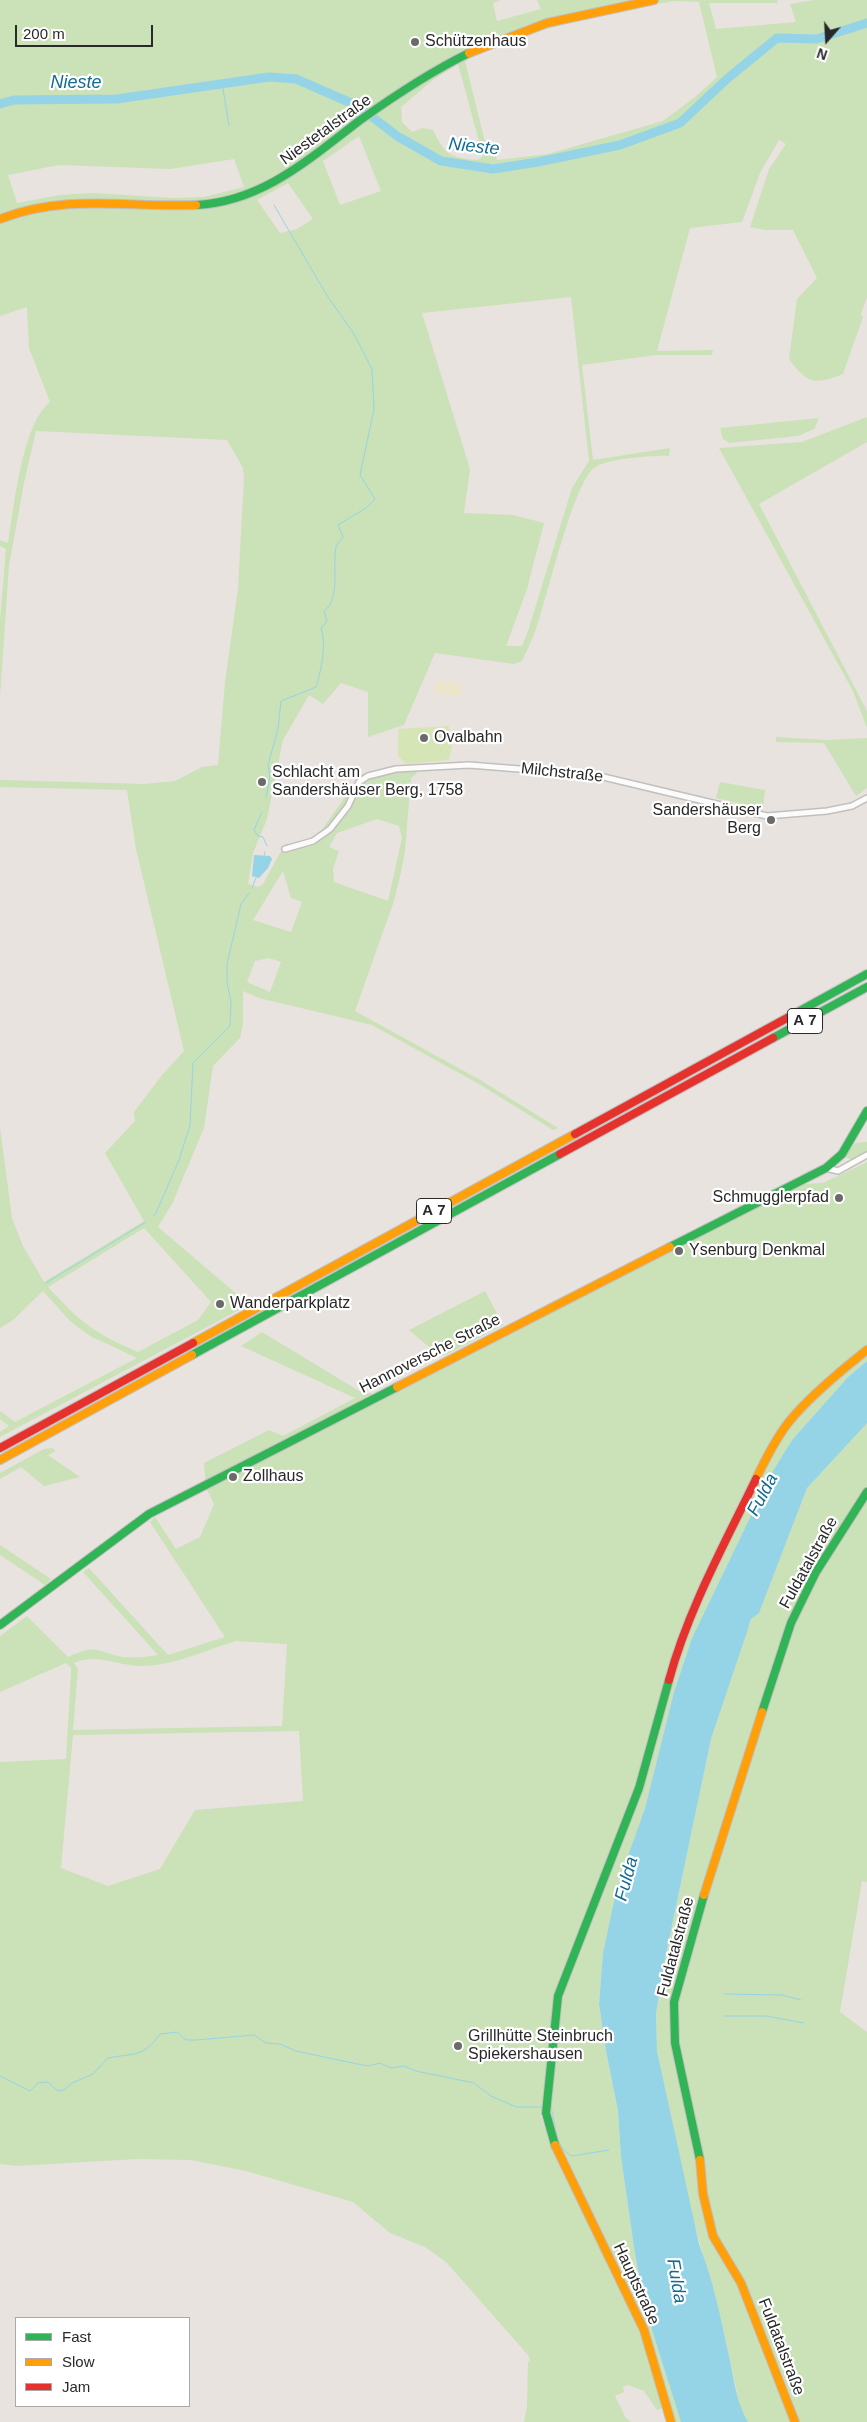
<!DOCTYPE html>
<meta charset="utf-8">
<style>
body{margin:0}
#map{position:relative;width:867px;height:2422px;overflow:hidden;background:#e8e3de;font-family:Helvetica,sans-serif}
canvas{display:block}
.legend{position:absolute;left:15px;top:2317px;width:175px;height:90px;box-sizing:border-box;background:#fff;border:1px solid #a9a9a9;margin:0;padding:6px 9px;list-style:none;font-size:15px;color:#292929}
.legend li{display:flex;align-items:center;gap:10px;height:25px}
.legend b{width:25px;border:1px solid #a9a9a9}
.north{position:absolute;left:802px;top:15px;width:50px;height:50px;-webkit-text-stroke:4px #fff;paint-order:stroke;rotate:199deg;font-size:14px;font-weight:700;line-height:20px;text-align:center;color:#292929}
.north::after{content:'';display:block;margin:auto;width:18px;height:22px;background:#292929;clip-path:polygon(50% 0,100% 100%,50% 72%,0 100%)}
.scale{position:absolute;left:15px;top:25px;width:138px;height:22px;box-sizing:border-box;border:2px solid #292929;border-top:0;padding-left:6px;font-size:15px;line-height:18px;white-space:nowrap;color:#292929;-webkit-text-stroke:4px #fff;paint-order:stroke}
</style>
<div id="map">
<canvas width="867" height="2422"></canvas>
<ul class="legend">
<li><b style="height:6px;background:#30b455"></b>Fast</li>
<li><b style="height:6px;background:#ff9f0a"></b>Slow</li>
<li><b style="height:6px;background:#e5322d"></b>Jam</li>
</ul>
<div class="north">N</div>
<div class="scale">200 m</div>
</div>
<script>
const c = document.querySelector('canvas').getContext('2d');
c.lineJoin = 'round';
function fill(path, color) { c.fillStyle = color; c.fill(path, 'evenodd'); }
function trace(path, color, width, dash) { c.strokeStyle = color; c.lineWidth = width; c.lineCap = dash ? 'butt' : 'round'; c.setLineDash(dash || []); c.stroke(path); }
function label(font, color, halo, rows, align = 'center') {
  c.font = font + ' Helvetica,sans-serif'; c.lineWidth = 4.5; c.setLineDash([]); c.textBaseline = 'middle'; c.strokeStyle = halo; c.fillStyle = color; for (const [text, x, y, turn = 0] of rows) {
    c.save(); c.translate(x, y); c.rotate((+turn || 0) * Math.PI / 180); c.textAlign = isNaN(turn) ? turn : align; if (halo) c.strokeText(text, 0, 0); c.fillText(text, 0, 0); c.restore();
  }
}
fill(new Path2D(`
 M0 0H501L493 3 497 21 541 9 537 0H777L778 3H709L716 29 796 22 790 4 814 0H867V297L861 314 863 317 843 374C815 385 807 384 789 359L797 299 817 278 793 230H765L750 227 769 169 786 144 779 140 760 173 742 222 690 228 657 351 713 350 712 355H657L582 365 593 460 670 448 669 456C655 455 605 459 594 468 573 484 547 598 536 629 532 640 527 650 522 661L514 664 435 653 404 725 368 737V692L341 683 323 704 309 695 283 740 267 819 253 853 248 884 258 887 263 884 285 844 308 841 319 834 361 774 397 766 419 764 417 773 411 778 405 851 401 872 394 901 355 1011 482 1081 558 1128 553 1130 479 1084 372 1025 259 998 243 991V1024L240 1038 213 1066 204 1128 173 1202 158 1227 245 1301 239 1310 0 1437V1432L9 1426 0 1419V1411L15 1422 137 1358 90 1336 70 1321 43 1291 13 1320 0 1328V1127L12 1218 23 1246 44 1282 144 1221 105 1153 135 1121 134 1112 162 1075 184 1051 136 849 127 790 0 787V780L144 784 175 781 202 767 218 765 225 682 238 589 244 477 243 468 227 440 36 431 24 483 9 566 0 697V621L6 549 0 546V540L8 543C14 507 22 424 50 402L29 348 27 307 0 316ZM674 1 699 2 717 77 695 97 663 121 548 154 497 160 492 143 485 142 465 61C525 29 606 13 674 1ZM458 64 483 156 478 160C449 157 446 156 433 130L423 128 412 132 402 122 401 107 433 80ZM359 136 381 191 340 205 323 161ZM234 159 244 187 204 197 173 198 92 193 60 195 17 203 8 175 59 165 170 169ZM288 183 313 219 297 229 280 233 257 200ZM571 297 589 461 572 488 528 631 522 646H506L527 589 544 523 513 515 464 513 470 469 422 313ZM377 819 399 826 402 838 388 901 334 882 333 869 339 851 329 847 337 833ZM283 871 291 898 302 902 291 932 253 920ZM269 958 281 962 270 992 247 982 255 961ZM144 1228 211 1302 198 1320 138 1352C94 1333 80 1322 48 1287Z
 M867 417V442L759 504 867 711V728L853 691 719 448 802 442Z
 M819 418 814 429 798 436 729 443 723 439 720 428Z
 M776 737 826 740 867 738V788L856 796 824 743 776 742Z
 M720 782 765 790 763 809 716 798Z
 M867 1142V1153L852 1160 845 1157 855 1143Z
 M867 1162V1361L848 1377 792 1440 771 1474 692 1638 674 1692 645 1808 617 1887 603 1953 599 2004 606 2051 618 2111 621 2157 635 2254 646 2311 681 2422H675L660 2372 653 2375 662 2408 657 2410 644 2391 628 2385 623 2387 624 2392 615 2396 626 2418 631 2422H524L527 2406 528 2362 530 2361 528 2355 446 2262 425 2247 390 2233 353 2202 246 2171 191 2160 137 2159 16 2166 0 2164V1762L66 1759 71 1674V1668L66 1663 0 1692V1636L27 1616 68 1657C98 1643 95 1652 123 1657 135 1658 146 1657 158 1655L83 1572 89 1568 168 1655 225 1637 150 1522 155 1517 176 1549 200 1537 214 1504 206 1488 204 1463 269 1430 283 1436 355 1398 241 1346 262 1332 364 1394 371 1393 380 1400 696 1238 806 1184 823 1183ZM236 1641 287 1644 282 1726 73 1730 78 1669 74 1663C97 1653 115 1665 139 1666 171 1667 206 1650 236 1641ZM299 1731 303 1801 195 1810 160 1869 108 1886 61 1868 73 1735ZM540 2115H544L617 2276 563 2173Z
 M485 1291 503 1325 450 1353 440 1356 409 1330Z
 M867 1420V1882L862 1881 840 2012 867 2032V2422H748L741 2410 725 2337 691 2211 657 2051 656 2014 664 1964 711 1739 751 1619 759 1612 807 1488Z
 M52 1448 56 1451 48 1455 80 1477 44 1486 21 1467 0 1479V1473L44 1449Z
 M0 1545 51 1579 45 1585 0 1555Z`), '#cbe1b8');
fill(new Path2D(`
 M435 681 462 683 461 696 434 694Z`), '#ece5cc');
fill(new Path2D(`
 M449 726 452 746 449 760 406 764 398 756V729Z`), '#d5e5b6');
fill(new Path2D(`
 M254 855 270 856 272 859 268 868 259 878 252 876Z
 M867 1361V1423L807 1488 759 1613 751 1619 747 1632 711 1739 664 1964 656 2014 657 2051 699 2244C713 2280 721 2319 729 2356 734 2378 736 2402 748 2422H681L646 2311 635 2254 621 2157 618 2111 606 2051 599 2004 603 1953 617 1887 645 1808 674 1692 692 1638 771 1474 792 1440 848 1377Z`), '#95d4e6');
trace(new Path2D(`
 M222 83 229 125
 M266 798 270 776 268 765 278 729 281 701 316 687C321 671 327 644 321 628L327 621 324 611C341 599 332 565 336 547 337 544 341 540 343 537L338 525 366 508 375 499 360 475 374 409 372 369 354 334 326 294 274 205
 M262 812 254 830 258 836 263 837 267 846
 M264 856 265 852
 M252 888 256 878
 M153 1216 156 1213 179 1160 190 1125 193 1063 230 1026 231 1002 227 982V964L241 904 249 893
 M46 1283 146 1222
 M724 1994 782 1995 801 2000
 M724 2016H766L804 2023
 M0 2076 30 2091 38 2083 48 2082 58 2091 64 2090 72 2083 93 2074 108 2058C133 2053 143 2058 160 2034L177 2032 186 2040H196L254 2035 266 2043 280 2044 296 2051 348 2062 368 2066 380 2063 391 2068 404 2066 416 2071 474 2083 491 2096 516 2107H541
 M552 2111C556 2126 555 2148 572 2156L609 2150`), '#95d4e6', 1);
trace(new Path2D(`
 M0 104 14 100 117 99 269 77 296 79 358 106 397 136 441 161 493 169 538 162 620 145 680 123 728 78 777 38 817 39 867 23`), '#95d4e6', 9);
const street = new Path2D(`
 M285 849 313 841 330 829 348 806 359 782 368 776 396 769 469 765 595 775 767 816 827 811 852 806 867 798
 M826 1168 838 1171 867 1155`);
const fast = new Path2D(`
 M196 205C262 202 309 159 359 121 394 96 430 72 469 53
 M798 1012 867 974
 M773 1038 867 987
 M670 1247 826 1168 842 1154 867 1111
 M192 1355 560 1154
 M0 1625 149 1514 397 1387
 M762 1712 791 1623 816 1572 867 1492
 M555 2145 546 2113 558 1996 639 1788 669 1680
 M700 2160 675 2043 674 2002 704 1895`);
const slow = new Path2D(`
 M469 53 547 23 654 0
 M0 219C67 193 127 208 196 205
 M193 1343 575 1134
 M397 1387 670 1247
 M0 1460 192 1355
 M756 1479C765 1460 775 1440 788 1423 807 1399 843 1369 867 1350
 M704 1895 762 1712
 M555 2145 644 2330 671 2422
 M700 2160 703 2194 713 2236 741 2283 795 2422`);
const jam = new Path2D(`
 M575 1134 798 1012
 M560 1154 773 1038
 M0 1448 193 1343
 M669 1680C688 1610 724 1545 756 1479`);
trace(street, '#c1bfbf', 8);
trace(fast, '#c1bfbf', 10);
trace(slow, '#c1bfbf', 10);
trace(jam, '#c1bfbf', 10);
trace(street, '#fcfbfa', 5);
trace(fast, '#30b455', 8);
trace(slow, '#ff9f0a', 8);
trace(jam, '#e5322d', 8);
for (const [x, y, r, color] of [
 [415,42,5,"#6c6a68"],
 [424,738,5,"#6c6a68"],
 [262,782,5,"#6c6a68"],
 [771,820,5,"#6c6a68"],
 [839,1198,5,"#6c6a68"],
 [679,1251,5,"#6c6a68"],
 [220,1304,5,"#6c6a68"],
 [233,1477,5,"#6c6a68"],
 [458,2046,5,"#6c6a68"]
]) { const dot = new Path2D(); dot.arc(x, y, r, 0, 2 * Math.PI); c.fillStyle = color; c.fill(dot); trace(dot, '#fff', 2); }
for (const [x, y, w] of [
 [805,1021,35],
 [434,1211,35]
]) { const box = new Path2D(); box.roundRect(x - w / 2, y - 12.5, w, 25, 4); c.fillStyle = '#fff'; c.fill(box); trace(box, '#292929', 1); }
label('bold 15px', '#292929', null, [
 ["A 7",805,1021],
 ["A 7",434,1211]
]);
label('16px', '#292929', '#fff', [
 ["Schützenhaus",425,42],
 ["Ovalbahn",434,738],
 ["Schlacht am",272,773],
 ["Sandershäuser Berg, 1758",272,791],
 ["Sandershäuser",761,811,"right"],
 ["Berg",761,829,"right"],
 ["Schmugglerpfad",829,1198,"right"],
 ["Ysenburg Denkmal",689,1251],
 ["Wanderparkplatz",230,1304],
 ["Zollhaus",243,1477],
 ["Grillhütte Steinbruch",468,2037],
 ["Spiekershausen",468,2055]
], 'left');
label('16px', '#292929', '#fff', [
 ["Niestetalstraße",326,130,-36],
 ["Milchstraße",562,773,6],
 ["Hannoversche Straße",430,1354,-27],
 ["Fuldatalstraße",809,1563,-61],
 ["Fuldatalstraße",676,1947,-75],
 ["Hauptstraße",636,2284,65],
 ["Fuldatalstraße",781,2347,69]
]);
label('italic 18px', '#126b93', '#fff', [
 ["Nieste",76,83],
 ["Nieste",474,147,6],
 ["Fulda",763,1495,-62],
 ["Fulda",627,1879,-75],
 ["Fulda",676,2281,80]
]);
</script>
